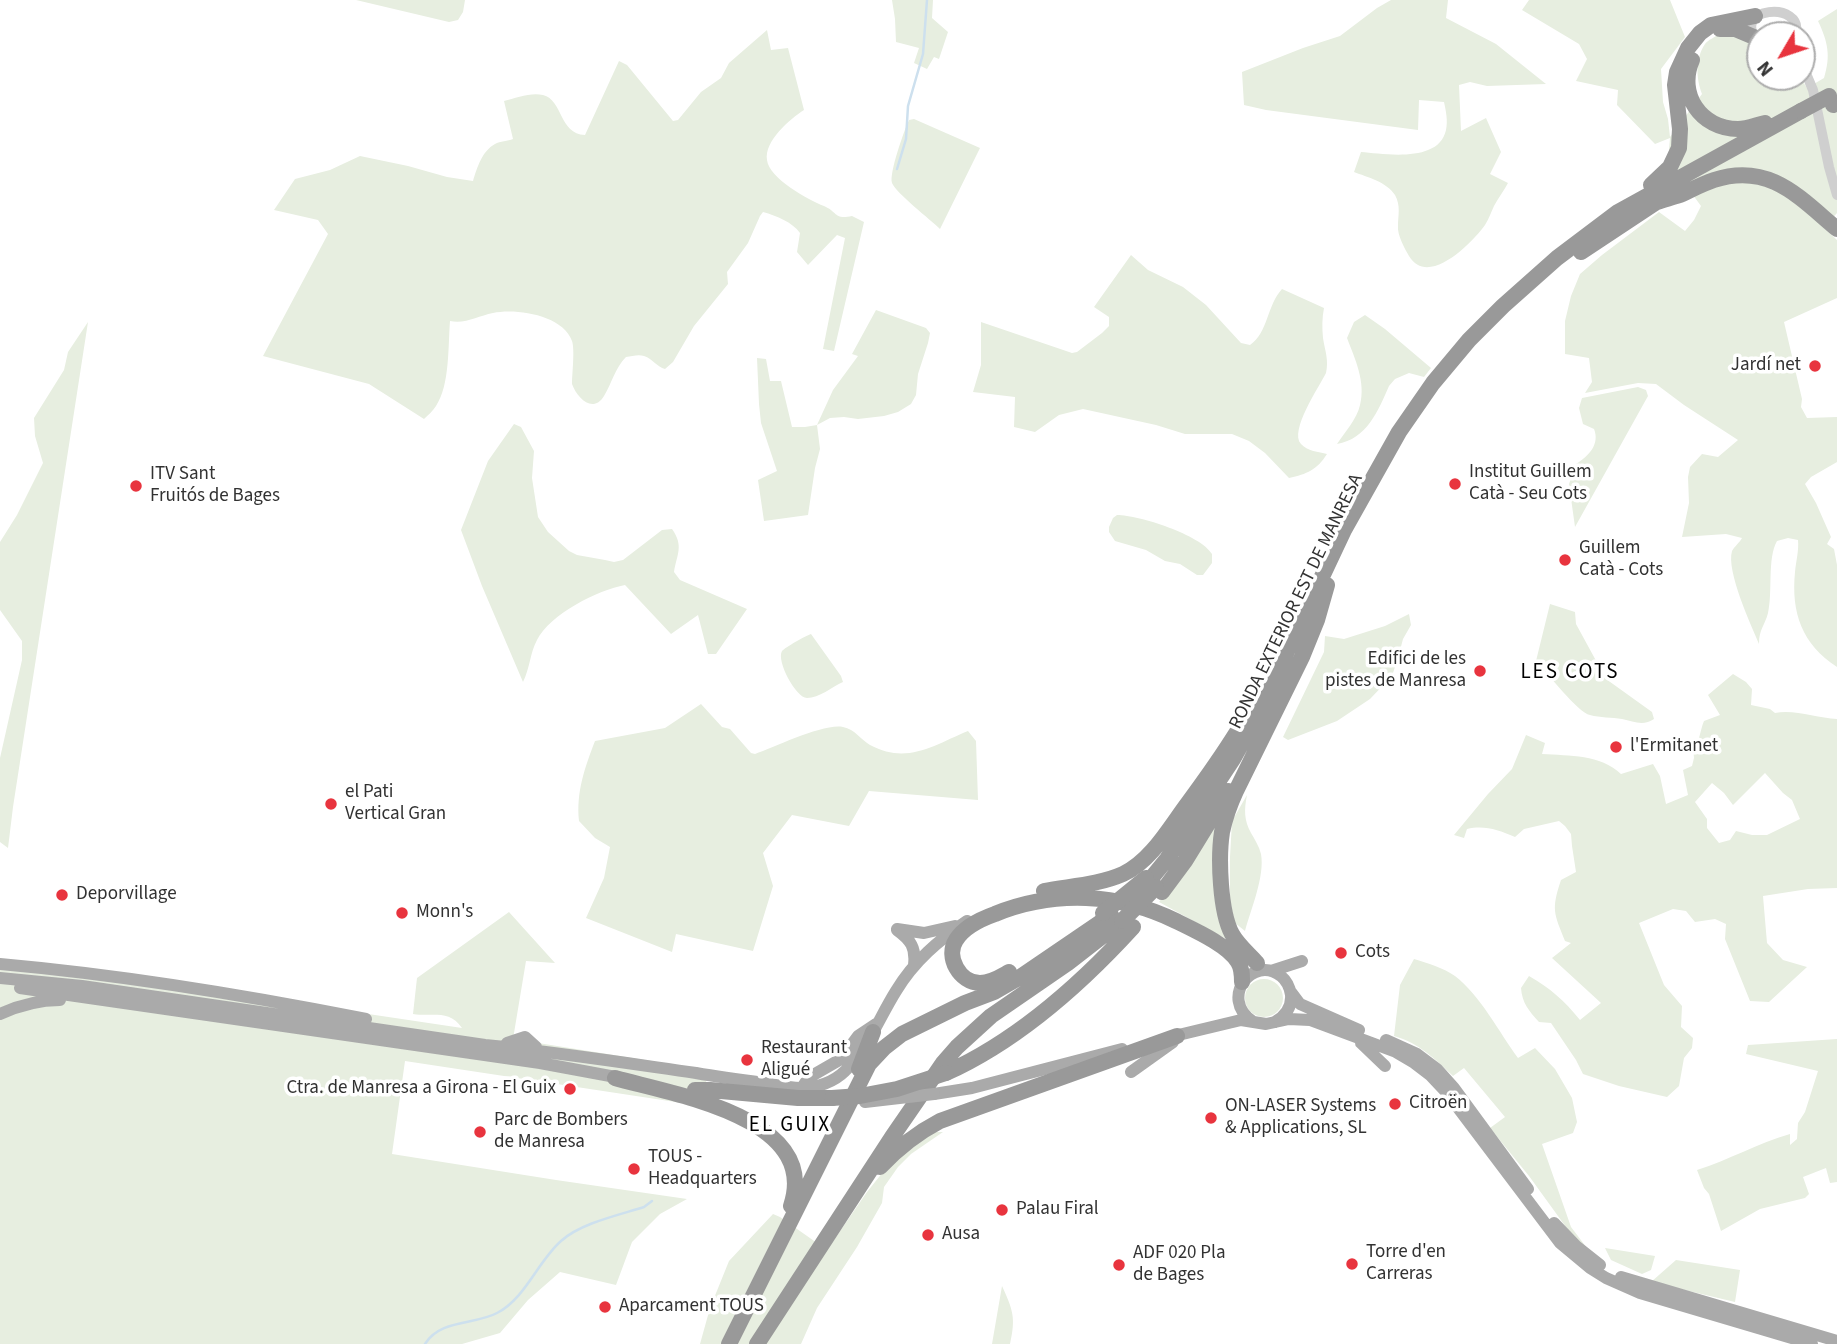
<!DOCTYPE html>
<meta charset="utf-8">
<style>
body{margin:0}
#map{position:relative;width:1837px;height:1344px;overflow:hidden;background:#fff;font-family:"Source Sans 3",sans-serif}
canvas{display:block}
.north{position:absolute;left:1746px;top:21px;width:70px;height:70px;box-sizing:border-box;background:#fff;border:2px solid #adadad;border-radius:50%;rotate:231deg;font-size:19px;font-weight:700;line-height:28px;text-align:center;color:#323232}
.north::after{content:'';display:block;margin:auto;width:24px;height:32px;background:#e8343e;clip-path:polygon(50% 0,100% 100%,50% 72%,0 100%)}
</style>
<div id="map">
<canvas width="1837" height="1344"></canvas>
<div class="north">N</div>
</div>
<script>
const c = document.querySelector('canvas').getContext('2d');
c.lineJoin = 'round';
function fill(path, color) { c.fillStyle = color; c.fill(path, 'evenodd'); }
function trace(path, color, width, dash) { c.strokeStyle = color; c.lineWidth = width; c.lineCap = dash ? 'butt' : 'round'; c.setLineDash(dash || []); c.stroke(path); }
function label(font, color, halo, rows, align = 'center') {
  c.font = font + ' "Source Sans 3",sans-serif'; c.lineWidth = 7; c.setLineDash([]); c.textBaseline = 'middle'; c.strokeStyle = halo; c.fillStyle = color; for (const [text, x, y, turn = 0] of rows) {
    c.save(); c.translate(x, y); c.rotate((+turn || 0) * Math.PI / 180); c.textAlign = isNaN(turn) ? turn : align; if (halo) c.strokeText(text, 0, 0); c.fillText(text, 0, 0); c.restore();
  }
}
fill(new Path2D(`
 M356 0H465L463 12 458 20 449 22Z
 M892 0H933L932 18 948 32 939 59 934 57 927 69 914 63 919 48 896 42 895 19Z
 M1391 0H1448L1446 18 1496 44 1546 84 1487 86 1470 82 1459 85 1461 131 1486 118 1501 152 1490 174 1508 183C1504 191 1498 198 1494 206 1491 212 1489 219 1485 225 1472 243 1428 288 1409 256 1405 249 1397 235 1398 226 1398 215 1401 206 1395 195 1387 182 1367 177 1354 172L1361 152C1385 154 1439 163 1446 130 1448 121 1446 111 1444 102L1419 100 1418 130 1266 110 1244 105 1242 72 1303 48 1340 36 1377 8Z
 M1529 0H1670L1685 37 1661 69 1663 102 1668 119 1670 137 1702 94C1696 78 1695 59 1705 44 1708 40 1715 37 1719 34L1745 38 1760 53V77H1800L1807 88 1824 78C1831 56 1828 42 1818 21L1837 9V213L1824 228 1837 240V298L1784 322 1802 399 1801 407 1807 418 1837 417V462L1811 477 1805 484 1816 503 1831 537 1827 544 1834 549 1837 565V667C1802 644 1791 613 1795 572 1796 561 1799 551 1798 540L1788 538 1777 541C1767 559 1773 591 1768 613 1765 625 1759 629 1759 644 1751 625 1726 571 1732 551 1734 547 1740 542 1742 538L1726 534 1682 537 1689 503 1688 477 1690 467 1702 454 1718 457 1738 440 1684 405 1656 384 1638 383 1585 393 1592 382 1589 358 1565 354V321L1571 296 1580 274 1602 255 1659 212 1685 231 1694 220 1701 206 1668 161 1670 138 1655 144 1617 105 1618 90 1576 81 1587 59 1579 44 1522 10Z
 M767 30 771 50 788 48 804 110C790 119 764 141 767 160 769 178 808 200 824 206 838 212 834 220 852 216L864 222 834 351 823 349 845 238 837 235 808 265 797 252 800 233C792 222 777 216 763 212L760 216 748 243 727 272 728 284 694 326 673 362 665 369C657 367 653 359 644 356 639 354 632 356 626 357 615 368 612 383 604 396 593 414 577 398 572 384 572 374 575 350 572 341 563 315 516 308 493 313 478 316 466 324 450 321 448 346 450 385 436 406 433 411 428 415 424 419L369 384 263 356 328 234 318 220 274 210 295 179 330 170 360 156 408 166 447 177 473 181C477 168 482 151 495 144 500 141 508 141 513 139L504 101C516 98 531 92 543 95 563 100 559 134 585 135L619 61 627 65 673 121 678 120 701 92 721 78 729 63Z
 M914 119 980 148 940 229C931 220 896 193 892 183 889 173 904 131 909 120Z
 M1131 255 1148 270 1183 287 1206 305 1241 343 1250 345C1268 333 1267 305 1282 289L1324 308C1322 318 1322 328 1323 338 1325 351 1329 360 1326 373 1319 387 1289 431 1301 444 1307 451 1319 452 1327 454 1317 470 1307 474 1289 478L1265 453 1249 441 1232 434H1185L1156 425 1083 409 1059 415 1035 432 1014 427 1015 397 973 392 981 365V322L1072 353 1077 352 1102 333 1109 326V317L1094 307Z
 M876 310 926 328 930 333 928 343 918 374 916 395 911 404 898 412 884 416 858 419 844 417 830 418 817 425 820 449 815 468 808 515 764 521 758 480 777 471 761 423 759 404 757 358 766 359 770 381H781L792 427H805L817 425 833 390 858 356 852 354Z
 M1365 315 1385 329 1431 368 1424 377 1409 373 1395 379 1389 386C1378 411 1367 439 1337 444 1345 432 1357 419 1360 405 1366 382 1355 359 1347 338L1354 322Z
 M88 322 13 807 8 848 0 842V758L22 660V641L0 610V542L17 515 43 463 35 436 34 418 64 370 68 352Z
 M1638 387 1646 390 1648 396 1575 527 1569 484 1576 464C1589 456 1600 444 1594 429L1583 424 1579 408 1582 398Z
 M514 424 521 427 534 451 532 478 538 517 548 532 569 551 577 555 605 560 614 562 623 560 662 530 672 529C684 546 677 554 674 572L680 580 747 609 716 654H708L698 615 671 634 625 585C598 590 550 614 537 640 530 653 530 668 523 682L482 586 461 530 488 461Z
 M1117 515C1139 515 1201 535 1212 554V563L1203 575H1197L1180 564 1165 561 1146 550 1115 541 1109 532V527L1113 518Z
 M1550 604 1575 612 1576 624 1606 679 1652 712 1654 719C1644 726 1634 722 1622 719 1612 717 1600 718 1590 715 1578 713 1547 672 1536 661Z
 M1409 614 1411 625 1403 639 1398 658 1392 676 1370 699 1337 721 1288 740 1283 737 1324 652 1325 636 1344 639 1385 626Z
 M811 634 841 676 843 682C832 687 819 698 807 698 796 698 776 661 782 651 786 647 805 636 811 634Z
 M1733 674 1746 682 1752 689 1751 705 1770 709 1775 713C1794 709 1817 718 1837 719V888L1808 889 1763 896 1767 943 1783 960 1807 967 1769 1002 1750 1001 1725 939 1726 924 1715 919 1695 922 1686 911 1673 909 1639 923 1664 985 1682 1006 1681 1027 1693 1038 1692 1048 1684 1058 1679 1086 1667 1097 1619 1086 1583 1074 1576 1060 1551 1023 1539 1022C1529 1011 1522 1003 1521 988L1529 976C1551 989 1564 1000 1580 1020L1601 1003 1552 958 1571 943 1565 941C1554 913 1551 910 1561 880L1576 872 1572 846 1571 834 1565 826 1559 821 1524 829 1515 837C1498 830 1485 825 1467 829L1464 838 1454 835 1488 794 1512 769 1526 735 1545 743 1542 754C1570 756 1600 754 1621 774L1653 764 1660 776 1666 804 1688 795 1683 770 1692 766 1694 758 1693 748C1700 742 1700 730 1704 721L1720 715 1708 695ZM1765 773 1783 793 1792 800 1800 819 1767 835H1752L1736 831 1730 840 1719 843 1707 828V819L1695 802 1712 783 1724 793 1733 805Z
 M701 704 722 727 730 729 751 753 755 754C775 747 824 723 843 727 855 729 861 740 870 745 907 765 934 745 968 731L976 741 978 800 869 791 849 826 792 815 763 853 773 886 753 951 676 934 672 952 586 918 604 878 610 847 595 838 579 821C576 792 585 767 595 741L665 728Z
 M1247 795C1244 810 1244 820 1251 833 1255 840 1259 846 1261 854 1265 876 1251 909 1245 931L1235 923 1230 902V857L1232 821Z
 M1223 812 1230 941 1159 902 1192 860Z
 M509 912 555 963 526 961 513 1039 708 1070 702 1106 405 1061 392 1154 556 1180 687 1199 660 1214 632 1242 616 1285 560 1272 528 1300 500 1333 462 1344H0V959L462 1028C449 1009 433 1017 413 1014L417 978Z
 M1414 959C1427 963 1444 968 1455 976 1480 995 1499 1032 1518 1058L1535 1048 1555 1069 1572 1098 1577 1122 1573 1133 1542 1144 1571 1227 1593 1256 1571 1234 1529 1176 1490 1128 1505 1117 1464 1068 1453 1076C1435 1059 1419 1043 1394 1036L1400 985Z
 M1245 998a19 19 0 1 1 38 0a19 19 0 1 1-38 0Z
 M1837 1039V1182L1830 1183 1826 1168 1803 1177 1809 1194 1805 1198 1760 1209 1721 1231 1709 1194 1704 1188 1697 1170C1729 1160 1758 1143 1790 1134V1145L1797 1139 1798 1123 1805 1112 1818 1071 1746 1054 1748 1045Z
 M930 1132H943L911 1154 898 1167 884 1187 882 1203 857 1247 817 1308 801 1344H700L710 1308 729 1261 773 1214 780 1217 827 1250 867 1192 887 1167Z
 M1605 1248 1655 1256 1651 1270 1642 1274 1611 1260Z
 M1676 1260 1740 1270 1735 1302 1651 1282Z
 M1002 1286C1013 1310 1016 1318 1010 1344H992Z`), '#e7eee0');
trace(new Path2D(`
 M897 169 906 139 908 106 923 54 927 0
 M425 1344C440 1319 475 1325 497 1313 525 1299 538 1261 561 1241 581 1223 619 1215 644 1207L652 1201`), '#cde0ee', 2.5);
trace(new Path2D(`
 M1760 44C1725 6 1807 0 1795 35
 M1802 64 1813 90 1829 167 1837 195`), '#cfcfcf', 10);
trace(new Path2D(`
 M897 929 924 933 955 926
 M897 930C911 940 916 948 914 965
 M0 964C123 975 245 995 366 1019
 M1271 971 1302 961
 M0 978 82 986 485 1045C556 1052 626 1063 696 1073 719 1077 741 1080 764 1083 776 1085 789 1088 801 1088 817 1088 834 1082 845 1071 868 1049 879 1018 896 991 914 961 939 940 967 921
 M20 988 540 1063 621 1078
 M1291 992 1300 1004 1359 1030
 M0 1014C20 1005 39 1000 60 1000
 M1252 1021C1219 998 1253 954 1281 976 1287 981 1290 988 1291 995 1292 1008 1285 1016 1275 1022
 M1170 1037 1241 1020 1266 1024 1289 1019 1310 1020 1396 1052 1413 1062 1430 1075 1446 1092 1560 1243 1590 1268 1606 1278 1640 1293 1812 1344
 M1386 1040 1417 1054 1437 1069 1454 1088 1528 1189
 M507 1043 525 1037 536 1047
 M1361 1043 1385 1066
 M1131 1072 1173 1042
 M802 1088 808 1078 841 1059 858 1036 876 1024
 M934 1094 972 1088 1122 1049
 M1554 1223 1576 1246 1600 1265
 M1621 1277 1837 1341`), '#aaa', 12);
trace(new Path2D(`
 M1720 29H1735L1754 37
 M1692 60C1677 94 1701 129 1738 129 1747 129 1756 125 1765 123
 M1833 105 1837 103
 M1651 185 1670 167 1679 148 1680 129 1675 85 1677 72 1688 48 1700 33 1711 25 1755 16
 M1654 203C1662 200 1671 198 1680 195 1691 190 1702 184 1714 180 1769 162 1799 197 1837 229
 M1581 252 1661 199
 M1149 881 1167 859 1233 759 1265 702 1279 668 1344 530 1399 432 1433 383 1469 340 1503 306 1557 258 1618 212 1801 111
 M1044 891C1070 886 1098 885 1123 874 1151 861 1170 827 1188 803 1205 780 1222 756 1237 732
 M1162 892 1185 861 1228 791
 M1257 963C1249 954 1238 945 1232 934 1220 912 1218 858 1222 832 1225 818 1230 804 1236 791L1302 657 1317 620 1327 585
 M1009 972C1000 977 991 983 980 983 960 983 945 957 956 940 964 927 981 919 995 914 1054 890 1119 893 1176 921 1194 930 1228 945 1238 962 1242 968 1242 975 1242 982
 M859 1069 873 1032
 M946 1073C1017 1041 1081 984 1133 927
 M615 1078C672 1094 821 1117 791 1206
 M695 1090H710L798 1098H832
 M880 1167C898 1148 917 1133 940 1121L1177 1036
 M729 1344 869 1064 884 1048 902 1034 965 1003 994 992 1020 977 1111 915
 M757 1344 892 1137 943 1063 957 1047 991 1016 1068 963 1122 921`), '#999', 16);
trace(new Path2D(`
 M865 1102 934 1094`), '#aaa', 12);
trace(new Path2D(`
 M1801 111 1829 96
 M1103 913 1146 878
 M1122 921 1156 887
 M832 1098 860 1096 897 1089 946 1073`), '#999', 16);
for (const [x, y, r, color] of [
 [1815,366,7,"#e8343e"],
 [1455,484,7,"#e8343e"],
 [136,486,7,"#e8343e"],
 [1565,560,7,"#e8343e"],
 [1480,671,7,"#e8343e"],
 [1616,747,7,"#e8343e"],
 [331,804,7,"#e8343e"],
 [62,895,7,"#e8343e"],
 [402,913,7,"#e8343e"],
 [1341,953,7,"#e8343e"],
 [747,1060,7,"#e8343e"],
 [570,1089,7,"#e8343e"],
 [1395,1104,7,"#e8343e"],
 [1211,1118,7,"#e8343e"],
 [480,1132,7,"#e8343e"],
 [634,1169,7,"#e8343e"],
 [1002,1210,7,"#e8343e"],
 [928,1235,7,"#e8343e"],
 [1352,1264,7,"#e8343e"],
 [1119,1265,7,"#e8343e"],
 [605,1307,7,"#e8343e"]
]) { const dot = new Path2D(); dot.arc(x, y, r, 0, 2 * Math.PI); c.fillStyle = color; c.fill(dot); trace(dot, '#fff', 2.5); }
label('19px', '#323232', '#fff', [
 ["Jardí net",1801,366,"right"],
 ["Institut Guillem",1469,473],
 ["Catà - Seu Cots",1469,495],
 ["ITV Sant",150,475],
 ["Fruitós de Bages",150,497],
 ["Guillem",1579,549],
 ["Catà - Cots",1579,571],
 ["Edifici de les",1466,660,"right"],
 ["pistes de Manresa",1466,682,"right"],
 ["l'Ermitanet",1630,747],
 ["el Pati",345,793],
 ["Vertical Gran",345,815],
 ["Deporvillage",76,895],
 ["Monn's",416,913],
 ["Cots",1355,953],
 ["Restaurant",761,1049],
 ["Aligué",761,1071],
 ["Ctra. de Manresa a Girona - El Guix",556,1089,"right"],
 ["Citroën",1409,1104],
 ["ON-LASER Systems",1225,1107],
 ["& Applications, SL",1225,1129],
 ["Parc de Bombers",494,1121],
 ["de Manresa",494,1143],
 ["TOUS -",648,1158],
 ["Headquarters",648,1180],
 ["Palau Firal",1016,1210],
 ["Ausa",942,1235],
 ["Torre d'en",1366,1253],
 ["Carreras",1366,1275],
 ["ADF 020 Pla",1133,1254],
 ["de Bages",1133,1276],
 ["Aparcament TOUS",619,1307]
], 'left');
label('19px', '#323232', '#fff', [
 ["RONDA EXTERIOR EST DE MANRESA",1297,602,-64]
]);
c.letterSpacing = '2px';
label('21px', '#000', '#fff', [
 ["LES COTS",1570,673],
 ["EL GUIX",790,1126]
]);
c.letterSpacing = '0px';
</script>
